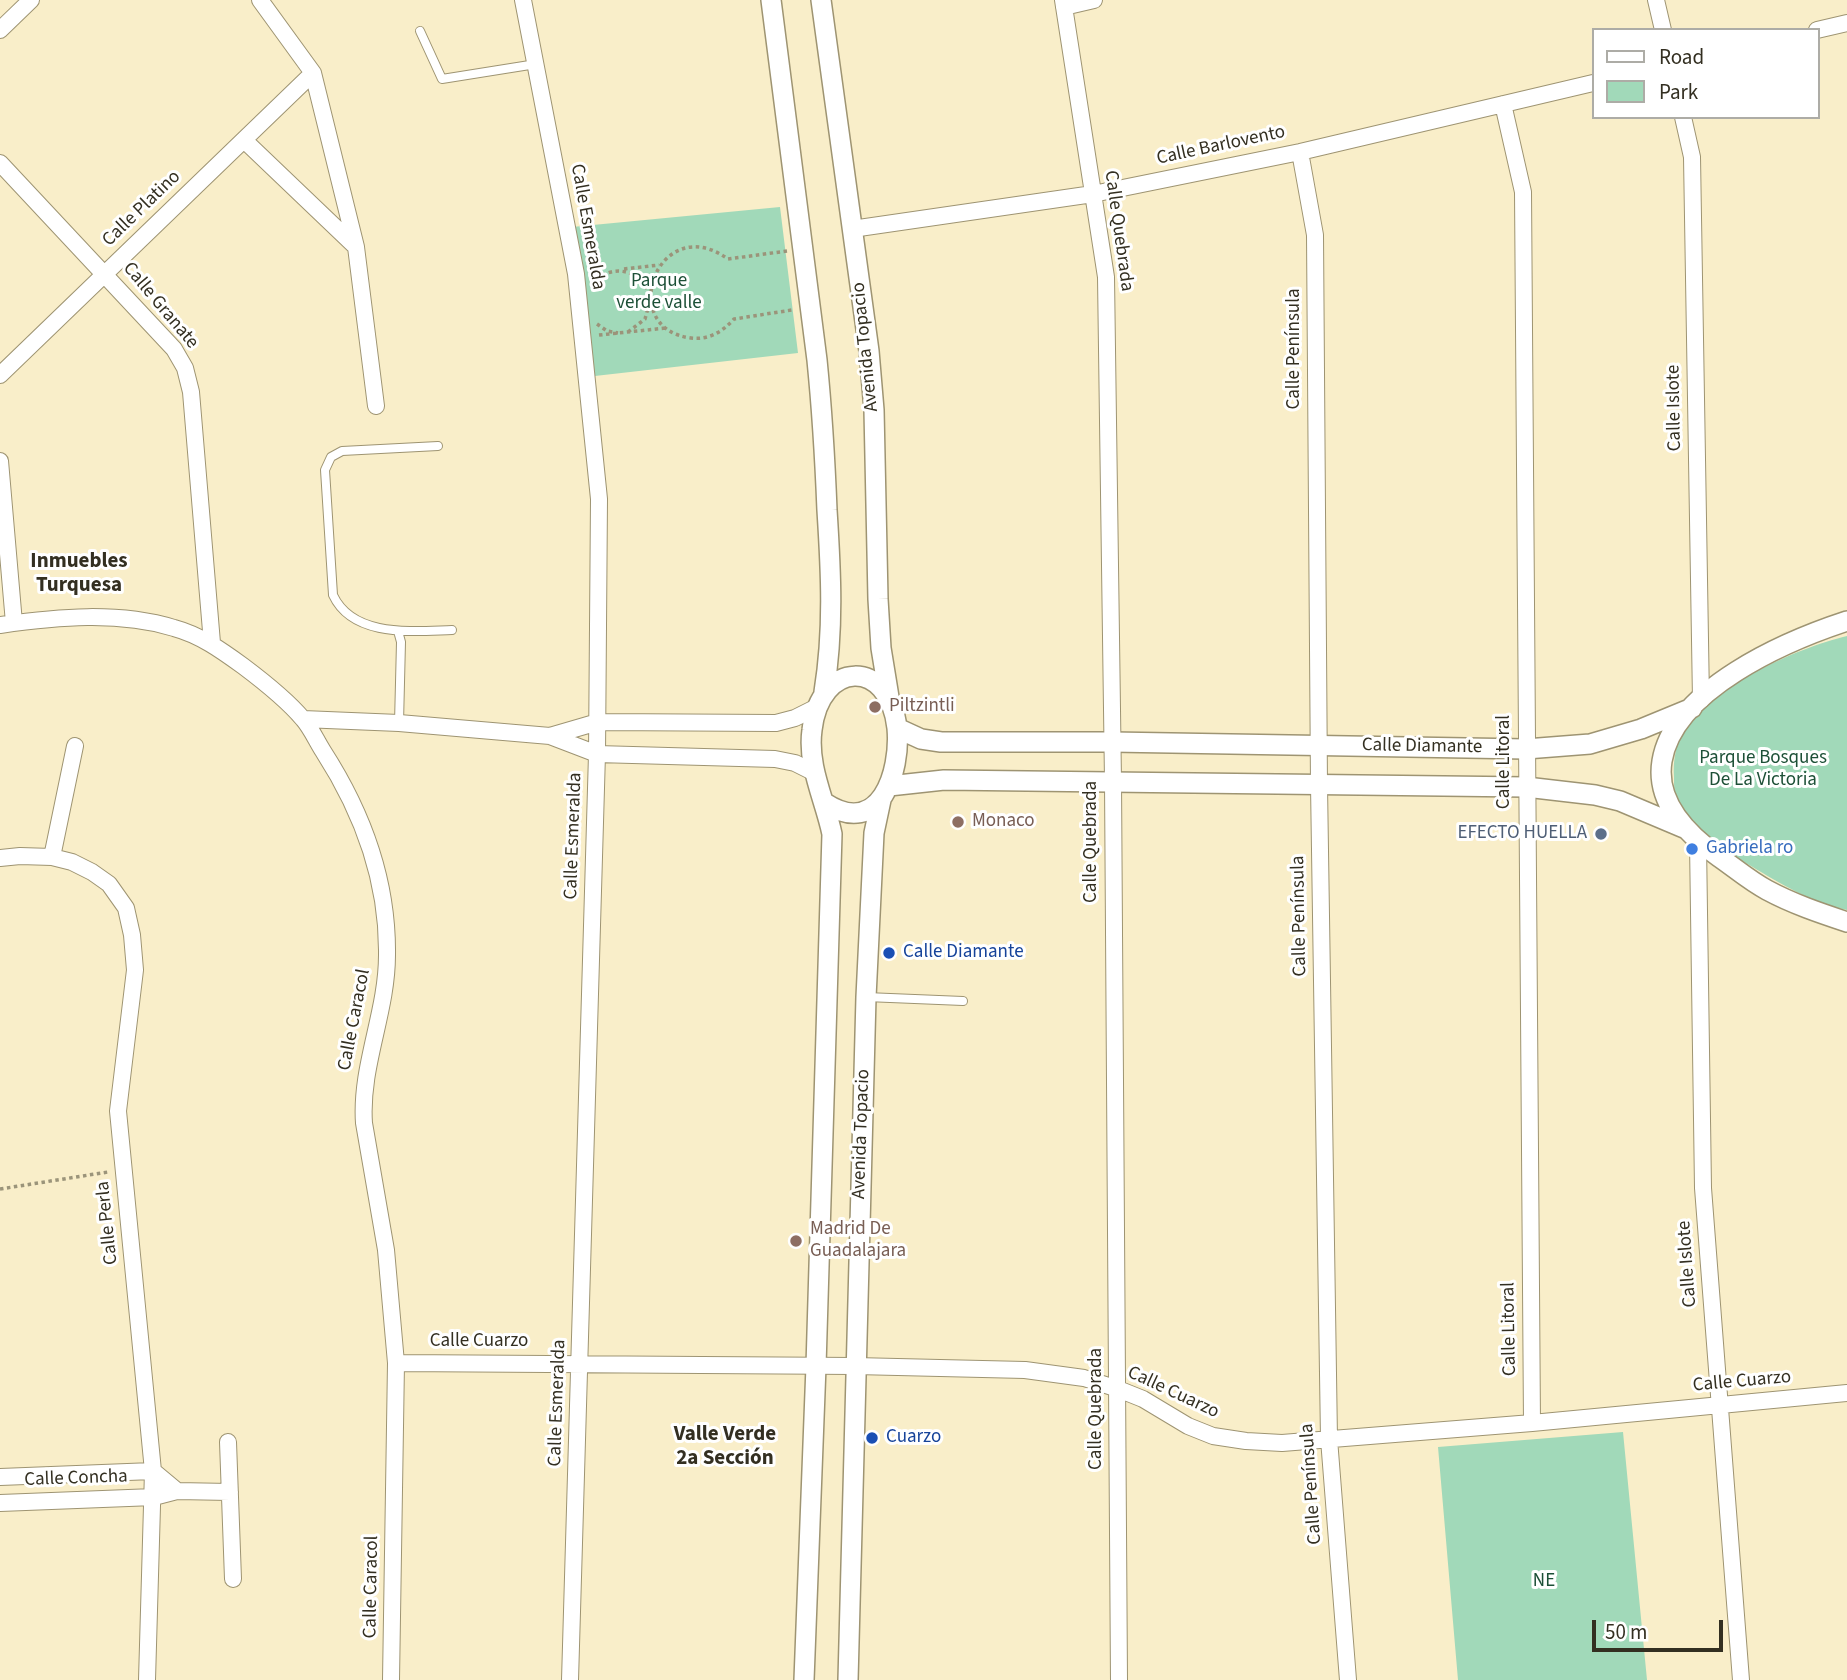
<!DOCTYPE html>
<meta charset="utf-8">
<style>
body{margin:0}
#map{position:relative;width:1847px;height:1680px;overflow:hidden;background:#f9eec9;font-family:"Source Sans 3",sans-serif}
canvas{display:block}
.legend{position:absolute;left:1592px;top:28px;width:228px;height:91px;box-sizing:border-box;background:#fff;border:2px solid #adaca6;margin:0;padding:9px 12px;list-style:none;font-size:21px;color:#332f21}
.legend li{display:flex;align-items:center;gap:14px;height:35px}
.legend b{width:35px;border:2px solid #adaca6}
.scale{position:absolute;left:1592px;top:1620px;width:131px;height:32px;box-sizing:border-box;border:4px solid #332f21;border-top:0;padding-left:9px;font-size:21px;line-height:24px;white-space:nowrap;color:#332f21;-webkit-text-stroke:5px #fff;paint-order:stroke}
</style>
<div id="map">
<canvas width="1847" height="1680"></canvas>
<ul class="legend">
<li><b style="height:9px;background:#fff"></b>Road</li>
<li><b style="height:19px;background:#a1d9b9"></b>Park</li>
</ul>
<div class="scale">50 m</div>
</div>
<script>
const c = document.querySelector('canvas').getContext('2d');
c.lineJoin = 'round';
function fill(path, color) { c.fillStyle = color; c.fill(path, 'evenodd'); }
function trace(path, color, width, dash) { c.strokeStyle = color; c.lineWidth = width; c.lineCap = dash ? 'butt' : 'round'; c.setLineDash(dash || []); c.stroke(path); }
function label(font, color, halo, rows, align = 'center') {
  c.font = font + ' "Source Sans 3",sans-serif'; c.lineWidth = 6; c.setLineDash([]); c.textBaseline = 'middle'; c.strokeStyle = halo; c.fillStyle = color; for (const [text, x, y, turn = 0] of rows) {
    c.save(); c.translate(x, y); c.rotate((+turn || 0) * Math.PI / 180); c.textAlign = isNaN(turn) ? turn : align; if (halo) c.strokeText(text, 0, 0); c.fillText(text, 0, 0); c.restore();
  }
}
fill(new Path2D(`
 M780 207 798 353 586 377 572 227Z
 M1847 636V910C1812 903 1781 884 1751 866 1723 850 1685 825 1675 793 1674 789 1674 782 1674 777 1673 764 1675 748 1681 736 1709 687 1794 649 1847 636Z
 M1623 1432 1647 1680H1458L1438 1447Z`), '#a1d9b9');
const service = new Path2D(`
 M420 31 442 79 536 64
 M438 446 342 451 331 457 325 470 333 595C353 638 413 631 452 630
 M398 631 401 642 399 723
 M866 997 963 1001`);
const minor = new Path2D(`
 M260 0 313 73 356 247 376 406
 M523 0 576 274 599 499 597 754 570 1680
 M1063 0 1106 277 1113 781 1119 1680
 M1656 0 1663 30
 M1064 7 1094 0
 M0 30 31 0
 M1817 30 1847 23
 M1503 104 1523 192 1532 1423
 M1683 117 1692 157 1701 700
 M244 140 356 247
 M1300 152 1315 235 1319 785 1329 1439 1348 1680
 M0 163 174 349 185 368 191 392 212 643
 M852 229 1093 194 1300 152 1593 83
 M0 375 313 73
 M0 461 14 623
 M0 625C57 617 118 611 174 628 200 635 221 650 243 666 263 681 287 700 303 719 311 728 316 740 323 751 363 813 388 880 387 955 387 1013 360 1066 364 1123L386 1250 396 1363 391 1680
 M303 719 399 723 550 736 597 754 775 759 795 763 815 773
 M550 736 598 722 776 723 795 718 817 707
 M1698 843 1703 1188 1741 1680
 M52 857 75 746
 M0 858 20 856 52 857 72 862 92 872 109 884 126 908 132 935 135 970 118 1111 153 1471 147 1680
 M396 1363 855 1366 1025 1370 1084 1378 1118 1389 1143 1399 1188 1426 1213 1436 1246 1441 1282 1443 1532 1423 1847 1393
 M228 1442 233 1579
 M0 1477 153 1471 177 1491
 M0 1503 154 1497 177 1491 230 1492`);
const tertiary = new Path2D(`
 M771 0 817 360C822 410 825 460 827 510 831 572 834 630 824 692
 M821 0 869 351 874 410 878 599 881 648 889 697
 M1847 621C1786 641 1674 689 1662 761 1655 803 1688 835 1719 857 1735 868 1750 881 1767 890 1793 904 1820 913 1847 922
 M897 728 921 739 941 742H1112L1526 749 1590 744 1641 729 1692 708
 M889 786 944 780 1526 787 1595 795 1620 801 1684 828
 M804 1680 816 1366 832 834C825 800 807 766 812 730 820 660 889 657 897 728 901 772 880 839 825 803
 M848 1680 866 997 874 833 881 800`);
trace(service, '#9e9472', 10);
trace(minor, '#9e9472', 18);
trace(tertiary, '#9e9472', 22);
trace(new Path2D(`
 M787 251 728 259C658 209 615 329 691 338 709 340 722 332 734 319L792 310
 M624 269 659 265
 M592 285C608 263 641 268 649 294
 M597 324 607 331 618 333
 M628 332 645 319 650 301
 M599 335 666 328
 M0 1189 108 1172`), '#9b947a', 3.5, [3.5, 3.5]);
trace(service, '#fff', 8);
trace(minor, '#fff', 16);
trace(tertiary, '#fff', 19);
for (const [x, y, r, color] of [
 [875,707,7,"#8d6e63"],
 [958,822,7,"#8d6e63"],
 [1601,834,7,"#5c6f8a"],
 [1692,849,7,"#3f7fe0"],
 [889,953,7,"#1a4fb4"],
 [796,1241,7,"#8d6e63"],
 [872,1438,7,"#1a4fb4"]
]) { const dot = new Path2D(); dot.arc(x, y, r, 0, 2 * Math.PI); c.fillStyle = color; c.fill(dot); trace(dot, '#fff', 2.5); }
label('19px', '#332f21', '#fff', [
 ["Calle Barlovento",1221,146,-12],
 ["Calle Platino",142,209,-44],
 ["Calle Esmeralda",587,227,80],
 ["Calle Quebrada",1118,231,82],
 ["Calle Granate",160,306,50],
 ["Avenida Topacio",866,347,-96],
 ["Calle Península",1295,349,-90],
 ["Calle Islote",1675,408,-91],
 ["Calle Diamante",1422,747,1],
 ["Calle Litoral",1505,762,-90],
 ["Calle Esmeralda",574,836,-88],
 ["Calle Quebrada",1092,842,-90],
 ["Calle Península",1300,916,-91],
 ["Calle Caracol",355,1020,-79],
 ["Avenida Topacio",862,1134,-88],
 ["Calle Perla",108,1223,-96],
 ["Calle Islote",1688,1264,-94],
 ["Calle Litoral",1510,1329,-91],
 ["Calle Cuarzo",479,1342],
 ["Calle Cuarzo",1742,1382,-5],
 ["Calle Cuarzo",1173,1393,25],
 ["Calle Esmeralda",558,1403,-88],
 ["Calle Quebrada",1097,1409,-90],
 ["Calle Concha",76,1479,-2],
 ["Calle Península",1312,1484,-94],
 ["Calle Caracol",372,1587,-89]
]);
label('19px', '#1d5037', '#fff', [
 ["Parque",659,282],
 ["verde valle",659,304],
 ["Parque Bosques",1763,759],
 ["De La Victoria",1763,781],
 ["NE",1544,1582]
]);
label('19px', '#785e54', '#fff', [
 ["Piltzintli",889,707],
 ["Monaco",972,822],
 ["Madrid De",810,1230],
 ["Guadalajara",810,1252]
], 'left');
label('19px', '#4e5e75', '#fff', [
 ["EFECTO HUELLA",1587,834]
], 'right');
label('19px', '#366cbe', '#fff', [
 ["Gabriela ro",1706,849]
], 'left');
label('19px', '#164399', '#fff', [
 ["Calle Diamante",903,953],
 ["Cuarzo",886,1438]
], 'left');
label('bold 21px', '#332f21', '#fff', [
 ["Inmuebles",79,562],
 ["Turquesa",79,586],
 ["Valle Verde",725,1435],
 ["2a Sección",725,1459]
]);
</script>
